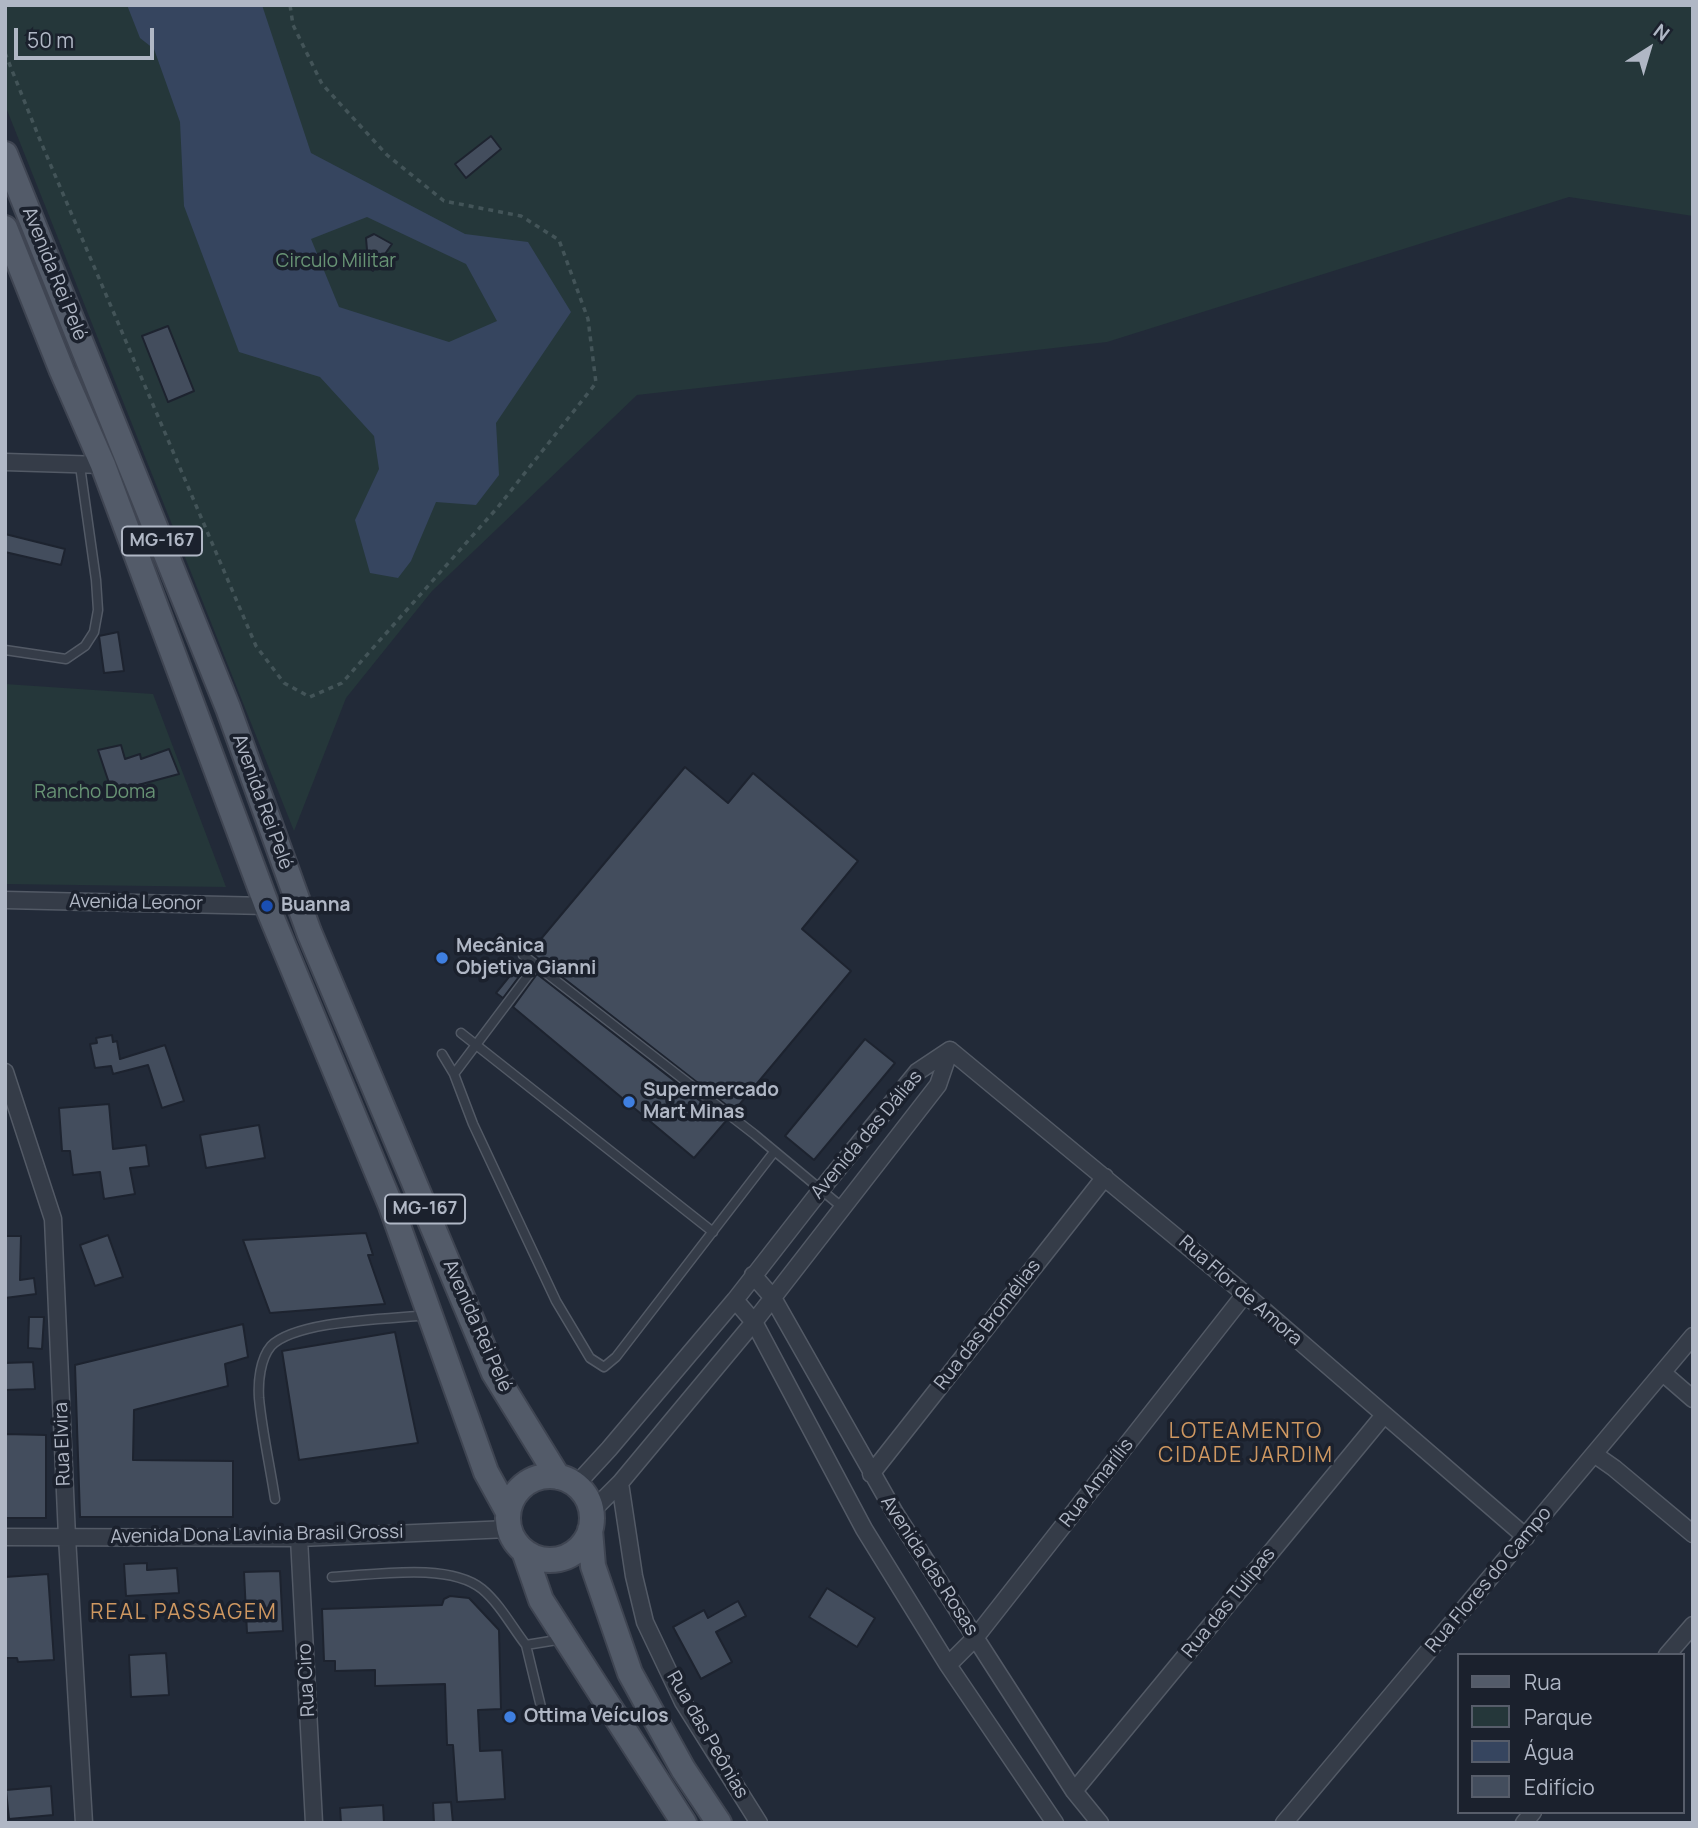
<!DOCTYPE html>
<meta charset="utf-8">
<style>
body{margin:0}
#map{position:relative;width:1698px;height:1828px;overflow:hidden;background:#222a38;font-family:Manrope,sans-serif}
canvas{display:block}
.frame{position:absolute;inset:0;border:7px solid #b0b7c5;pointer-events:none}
.legend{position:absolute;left:1457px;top:1653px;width:228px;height:161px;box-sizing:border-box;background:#1b212d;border:2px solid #575d6a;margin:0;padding:9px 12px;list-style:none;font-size:21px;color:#b0b7c5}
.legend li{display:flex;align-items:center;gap:14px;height:35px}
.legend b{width:35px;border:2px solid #575d6a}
.north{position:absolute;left:1614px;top:14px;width:70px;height:70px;-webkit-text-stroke:5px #1b212d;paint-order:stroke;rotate:37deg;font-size:19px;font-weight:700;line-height:28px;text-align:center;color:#b0b7c5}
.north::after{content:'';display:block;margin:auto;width:24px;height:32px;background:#b0b7c5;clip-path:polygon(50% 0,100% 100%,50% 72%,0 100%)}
.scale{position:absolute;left:14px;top:28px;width:140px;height:32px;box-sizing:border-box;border:4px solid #b0b7c5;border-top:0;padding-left:9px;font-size:21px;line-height:24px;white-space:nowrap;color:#b0b7c5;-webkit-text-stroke:5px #1b212d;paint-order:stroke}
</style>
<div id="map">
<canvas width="1698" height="1828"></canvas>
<div class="frame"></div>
<ul class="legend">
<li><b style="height:9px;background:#535b69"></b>Rua</li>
<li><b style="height:19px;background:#25373a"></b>Parque</li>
<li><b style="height:19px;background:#36455f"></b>Água</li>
<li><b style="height:19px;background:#434d5d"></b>Edifício</li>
</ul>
<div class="north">N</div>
<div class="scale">50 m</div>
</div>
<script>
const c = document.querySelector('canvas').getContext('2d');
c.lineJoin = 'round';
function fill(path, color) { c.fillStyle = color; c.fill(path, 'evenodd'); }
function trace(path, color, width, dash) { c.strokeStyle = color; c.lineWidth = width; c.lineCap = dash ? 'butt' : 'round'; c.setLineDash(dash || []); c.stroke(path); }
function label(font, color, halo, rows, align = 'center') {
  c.font = font + ' Manrope,sans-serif'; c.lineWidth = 7; c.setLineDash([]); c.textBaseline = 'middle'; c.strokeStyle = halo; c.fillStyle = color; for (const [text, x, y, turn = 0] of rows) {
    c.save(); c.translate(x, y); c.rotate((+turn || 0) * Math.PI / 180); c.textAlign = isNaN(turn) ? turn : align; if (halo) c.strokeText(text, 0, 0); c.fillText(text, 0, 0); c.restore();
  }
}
fill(new Path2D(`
 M5 5H1693V216L1569 197 1107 342 637 395 432 591 346 698 294 831 5 105Z
 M5 684 153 694 226 887 5 884Z`), '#25373a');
fill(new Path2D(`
 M127 5H262L311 153 465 234 528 242 571 312 496 423 499 475 476 505 436 502 411 561 398 578 370 573 355 520 379 469 374 436 320 377 239 352 184 206 180 122 154 49 140 38ZM367 217 466 264 497 321 449 342 339 307 311 239Z`), '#36455f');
const building = new Path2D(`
 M491 136 501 149 466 178 455 164Z
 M374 234 392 244 373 271 359 261 367 250 366 238Z
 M168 326 194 391 168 402 142 336Z
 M5 534 65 549 61 565 5 552Z
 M118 632 124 671 104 673 99 636Z
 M121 745 125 759 140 754 141 759 169 749 179 774 112 792 98 750Z
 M685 767 728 803 753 773 858 861 802 929 851 971 734 1111 530 952Z
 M521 962 527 966 503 998 496 993Z
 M537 974 726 1121 694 1158 513 1007Z
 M112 1035 113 1042 117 1041 120 1059 165 1045 184 1101 162 1108 148 1065 113 1074 111 1066 95 1068 90 1044 97 1043 96 1038Z
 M865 1039 895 1063 814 1160 785 1136Z
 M109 1104 113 1149 146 1145 149 1166 130 1168 135 1194 104 1199 100 1172 73 1175 70 1151H62L59 1108Z
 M259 1125 265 1158 206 1168 200 1135Z
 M366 1233 373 1255H368L385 1304 270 1313 243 1240Z
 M108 1235 123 1277 95 1286 80 1245Z
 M5 1236H21L20 1280 34 1278 36 1294 5 1298Z
 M29 1317H44L42 1349 28 1348Z
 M243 1324 248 1357 225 1364 228 1386 134 1410 133 1460 233 1461V1517H80L75 1365Z
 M395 1332 418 1443 299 1460 282 1351Z
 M33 1362 35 1389 5 1390V1363Z
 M5 1434 46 1435V1518H5Z
 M147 1563V1570L177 1568 179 1593 126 1596 124 1564Z
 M280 1571 283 1631 247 1633 244 1572Z
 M48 1574 54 1660 18 1662 17 1658H5V1577Z
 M827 1588 875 1618 857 1647 809 1617Z
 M450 1596 469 1598 499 1630 501 1709 478 1710 480 1751 502 1750 505 1799 457 1802 453 1745H447L445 1684 375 1686V1670L335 1671V1661H324L322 1609 442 1605 444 1599Z
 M738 1601 746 1616 716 1632 732 1662 701 1679 673 1627 704 1610 708 1618Z
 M166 1653 169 1695 131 1697 129 1655Z
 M51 1786 53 1815 9 1819 6 1790Z
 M451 1802 453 1823H434L433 1803Z
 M383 1805 384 1823H341L340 1808Z`);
fill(building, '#434d5d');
trace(building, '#1d232f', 2);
const lane = new Path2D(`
 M5 650 66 659 85 646 94 632 98 610 96 580 80 466
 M523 955 754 1134 843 1208
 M461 1033 713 1232
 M442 1054 454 1074 473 1124 556 1301 590 1358 604 1367 616 1357 774 1152
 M454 1074 536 965
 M275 1499C270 1466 262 1431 259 1398 258 1382 260 1359 271 1346 296 1320 391 1319 428 1315
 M332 1577C374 1575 449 1562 482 1589 500 1604 512 1627 526 1645
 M541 1707 526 1645 563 1639`);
const street = new Path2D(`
 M5 462 103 465
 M5 900 267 906
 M950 1050 1245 1294 1526 1537
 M5 1072 53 1219 67 1537 84 1823
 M753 1275 773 1298 895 1513 1074 1791 1100 1823
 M735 1300 754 1322 864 1529 948 1665 1055 1823
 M1663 1373 1693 1399
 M1594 1454 1614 1468 1693 1534
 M871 1474 1105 1177
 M620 1483 634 1576 645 1622 683 1702 759 1823
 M575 1486 609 1449 735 1300 820 1191 917 1072 950 1050
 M591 1512 620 1483 754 1322 938 1085 950 1050
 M5 1537 299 1538 509 1529
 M299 1538 314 1823
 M1667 1655 1693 1625
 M948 1665 975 1638 1245 1294
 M1074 1791 1384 1415
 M1284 1823 1693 1336
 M1524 1823 1533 1812`);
const primary = new Path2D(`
 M5 154 228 708 309 932 494 1373 558 1477
 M5 228 62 371 103 465 267 906 391 1206 486 1472 508 1512
 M508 1518a42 42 0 1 1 84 0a42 42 0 1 1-84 0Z
 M590 1530 593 1566 630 1673 683 1769 719 1823
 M524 1551 541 1600 684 1823`);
trace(lane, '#535a66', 11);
trace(street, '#535a66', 19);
trace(primary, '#3f4552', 28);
trace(new Path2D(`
 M5 53 40 140 256 646 284 683 310 697 342 683 498 507 596 383 588 319 559 240 521 216 444 201 387 155 322 84 293 25 290 5`), '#435458', 3.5, [5, 5]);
trace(lane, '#353c48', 8);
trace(street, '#353c48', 16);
trace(primary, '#535b69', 24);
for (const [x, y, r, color] of [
 [267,906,7,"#1a4fb4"],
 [442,958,7,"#3f7fe0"],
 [629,1102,7,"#3f7fe0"],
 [510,1717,7,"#3f7fe0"]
]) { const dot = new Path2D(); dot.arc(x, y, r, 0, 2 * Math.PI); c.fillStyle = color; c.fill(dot); trace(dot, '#1b212d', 2.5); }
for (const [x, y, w] of [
 [162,541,80],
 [425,1209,80]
]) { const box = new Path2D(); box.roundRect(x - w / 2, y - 14.5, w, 29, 5); c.fillStyle = '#1b212d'; c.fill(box); trace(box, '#b0b7c5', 2); }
label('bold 18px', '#b0b7c5', null, [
 ["MG-167",162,541],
 ["MG-167",425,1209]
]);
label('19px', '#689475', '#1b212d', [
 ["Circulo Militar",336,262],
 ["Rancho Doma",95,793]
]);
label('19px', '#b0b7c5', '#1b212d', [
 ["Avenida Rei Pelé",54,274,68],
 ["Avenida Rei Pelé",262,802,70],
 ["Avenida Leonor",136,903,1],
 ["Avenida das Dálias",867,1135,-50],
 ["Rua Flor de Amora",1240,1291,41],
 ["Rua das Bromélias",988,1325,-52],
 ["Avenida Rei Pelé",477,1326,66],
 ["Rua Elvira",63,1444,-92],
 ["Rua Amarílis",1097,1483,-52],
 ["Avenida Dona Lavínia Brasil Grossi",257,1535,-1],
 ["Avenida das Rosas",929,1566,57],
 ["Rua Flores do Campo",1489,1580,-50],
 ["Rua das Tulipas",1229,1603,-51],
 ["Rua Ciro",307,1680,-93],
 ["Rua das Peônias",707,1735,60]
]);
label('bold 19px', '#b0b7c5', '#1b212d', [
 ["Buanna",281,906],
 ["Mecânica",456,947],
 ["Objetiva Gianni",456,969],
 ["Supermercado",643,1091],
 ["Mart Minas",643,1113],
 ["Ottima Veículos",524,1717]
], 'left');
c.letterSpacing = '2px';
label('21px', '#cf9861', '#1b212d', [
 ["LOTEAMENTO",1246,1432],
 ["CIDADE JARDIM",1246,1456],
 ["REAL PASSAGEM",184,1613]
]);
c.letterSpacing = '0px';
</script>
